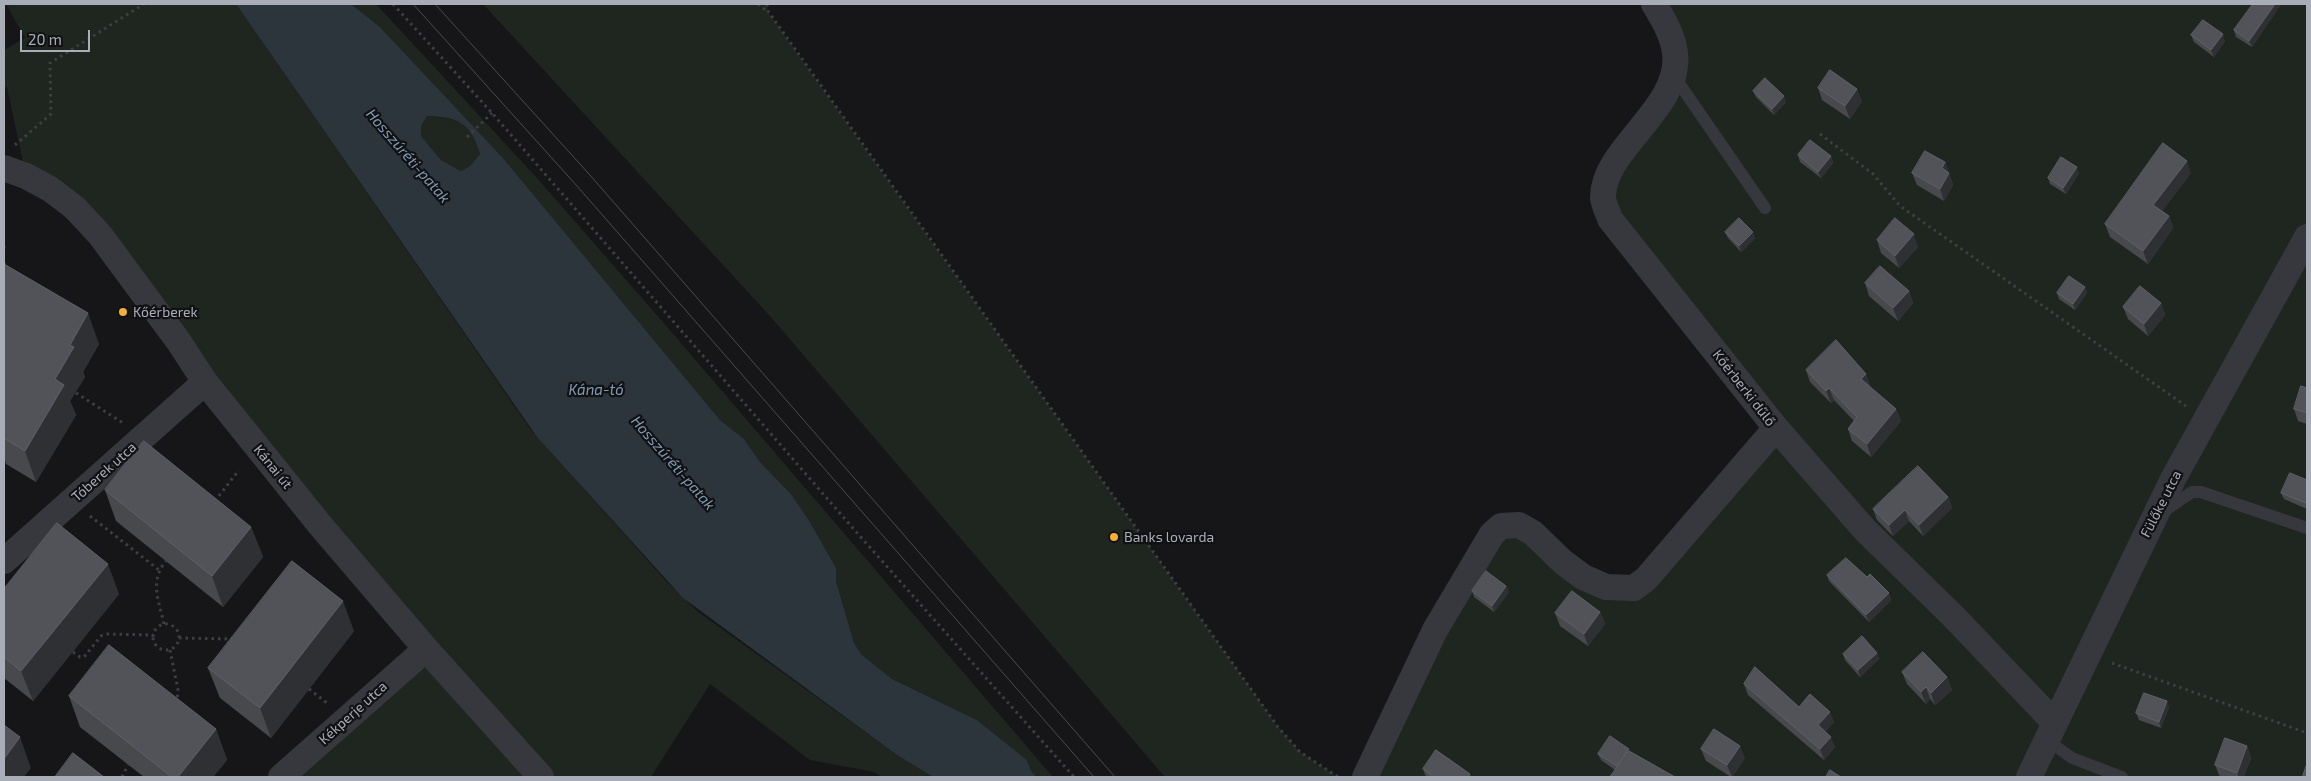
<!DOCTYPE html>
<meta charset="utf-8">
<style>
body{margin:0}
#map{position:relative;width:2311px;height:781px;overflow:hidden;background:#161618;font-family:"Exo 2",sans-serif}
canvas{display:block}
.frame{position:absolute;inset:0;border:5px solid #a8adb8;pointer-events:none}
.scale{position:absolute;left:20px;top:30px;width:70px;height:22px;box-sizing:border-box;border:2px solid #a8adb8;border-top:0;padding-left:6px;font-size:15px;line-height:18px;white-space:nowrap;color:#a8adb8;-webkit-text-stroke:4px #111113;paint-order:stroke}
</style>
<div id="map">
<canvas width="2311" height="781"></canvas>
<div class="frame"></div>
<div class="scale">20 m</div>
</div>
<script>
const c = document.querySelector('canvas').getContext('2d');
c.lineJoin = 'round';
function fill(path, color) { c.fillStyle = color; c.fill(path, 'evenodd'); }
function trace(path, color, width, dash) { c.strokeStyle = color; c.lineWidth = width; c.lineCap = dash ? 'butt' : 'round'; c.setLineDash(dash || []); c.stroke(path); }
function label(font, color, halo, rows, align = 'center') {
  c.font = font + ' "Exo 2",sans-serif'; c.lineWidth = 4.5; c.setLineDash([]); c.textBaseline = 'middle'; c.strokeStyle = halo; c.fillStyle = color; for (const [text, x, y, turn = 0] of rows) {
    c.save(); c.translate(x, y); c.rotate((+turn || 0) * Math.PI / 180); c.textAlign = isNaN(turn) ? turn : align; if (halo) c.strokeText(text, 0, 0); c.fillText(text, 0, 0); c.restore();
  }
}
fill(new Path2D(`
 M6 4H236L531 430 667 582 697 611 897 755 933 777H882L874 772 810 760 710 684 651 777H281L425 649 159 315 26 176 7 87 4 88V50L25 38Z
 M351 4H376L537 178 662 321 1053 777H1037L1031 771 1027 760 977 720 892 679 862 655 854 643 836 581V568L810 522 791 494 760 462 744 439 720 420 503 158 380 27Z
 M483 4H767L768 12 1278 727 1300 752 1338 777H1165L770 316Z
 M1654 4H2307V777H1365L1501 526 1563 562 1634 588 1775 428 1603 198 1674 76Z
 M427 116C459 119 470 121 480 154L470 166 461 171 441 160 421 136V126Z`), '#1e261f');
fill(new Path2D(`
 M236 4H351L380 27 503 158 720 420 744 439 760 462 791 494 810 522 836 568V581L854 643 862 655 892 679 977 720 1027 760 1031 771 1037 777H933L897 755 683 598 537 437ZM427 116C458 117 471 123 480 154L470 166 461 171 441 160 421 136V126Z`), '#2c353c');
trace(new Path2D(`
 M393 4 492 113 858 534 1074 777
 M758 4 767 11
 M767 4 768 11 1278 727 1300 752 1338 777
 M1820 134 1873 174 1900 206 2186 406
 M467 137 492 113
 M15 145 51 114 50 63 144 4
 M4 246V251
 M76 393 123 423
 M215 501 239 470
 M90 516 159 570
 M164 624C159 601 149 581 166 561
 M153 637a13 13 0 1 1 26 0a13 13 0 1 1-26 0Z
 M179 638 235 639
 M170 650 178 690 177 701
 M73 652 80 657H84L101 636 107 634 153 635
 M2112 663 2307 733
 M309 689 327 703
 M122 777 128 765`), '#3d3f44', 3, [2.5, 4]);
trace(new Path2D(`
 M1674 76 1765 208
 M2164 511 2192 492H2201L2307 528
 M2047 740 2072 758 2122 777`), '#37383d', 12);
trace(new Path2D(`
 M1654 4C1663 19 1673 35 1675 53 1682 108 1603 148 1603 197 1603 204 1608 212 1610 219L1776 428 1865 530 1954 617 2055 723
 M4 168 26 176 50 189 75 208 100 235 179 342 205 382 320 525 426 649 541 777
 M4 561 205 382
 M281 777 426 649
 M1365 777 1435 630 1492 534 1501 526 1519 525 1533 533 1563 562 1583 577 1606 587 1634 588 1646 579 1776 428
 M2029 777 2173 479 2307 237`), '#37383d', 26);
trace(new Path2D(`
 M413 4 577 186 1094 777
 M435 4 589 174 1115 777`), '#4a4c52', 1);
fill(new Path2D(`
 M2253 4H2281L2252 47 2236 37 2234 30Z
 M2191 35 2225 41 2214 57 2194 42Z
 M1818 88 1862 101 1850 119 1822 100Z
 M1753 91 1786 102 1774 115 1756 97Z
 M1798 155 1831 156 1833 163 1821 178 1800 162Z
 M1945 162 1953 185 1944 201 1917 185 1912 173Z
 M2079 173 2066 194 2050 184 2048 178Z
 M2191 173 2162 211 2169 216 2173 228 2148 264 2110 237 2105 224Z
 M1725 232 1755 238 1741 252 1728 238Z
 M1877 240 1918 247 1899 268 1881 253Z
 M4 260 7 266 99 344 83 372 85 377 70 401 76 415 36 482 6 464 4 457Z
 M1865 283 1909 291 1913 303 1898 321 1869 296Z
 M2085 287 2087 293 2075 310 2059 299 2057 293Z
 M2161 303 2165 315 2148 336 2128 319 2123 307Z
 M1806 370 1866 374 1870 386V387L1896 409 1901 421 1871 457 1852 441 1848 429 1854 421 1834 400 1831 403 1810 382Z
 M2307 388V424L2298 421 2294 409Z
 M2307 480V509L2284 499 2281 493Z
 M105 490 251 527 263 557 223 607 116 521Z
 M1948 497 1952 508 1923 536 1909 521 1893 536 1877 520 1873 509Z
 M1827 575 1867 577 1889 593 1891 600 1869 622 1829 581Z
 M1506 586 1509 592 1494 612 1474 597 1472 591Z
 M4 589 119 594 33 701 4 678Z
 M1600 612 1605 624 1588 646 1560 626 1555 613Z
 M354 631 271 738 220 698 208 668Z
 M1877 653 1879 659 1860 677 1845 660 1843 654Z
 M1902 672 1947 677 1952 690 1935 705 1930 699 1926 704 1907 684Z
 M1744 684 1834 722 1825 732 1835 747 1824 760 1748 695Z
 M69 696 216 729 227 760 213 777H144L80 727Z
 M2169 707 2161 728 2139 720 2136 713Z
 M2247 746 2251 758 2244 777H2220L2215 765Z
 M1629 749 1615 770 1601 760 1598 754Z
 M1701 749 1745 758 1732 777H1731L1706 761Z
 M1423 769 1470 774 1471 777H1426Z`), '#47494d');
fill(new Path2D(`
 M2275 4H2281L2252 47 2249 41Z
 M2223 34 2225 41 2214 57 2211 50Z
 M1857 89 1862 101 1850 119 1845 106Z
 M1784 96 1786 102 1774 115 1772 109Z
 M1831 156 1833 163 1821 178 1818 172Z
 M2187 161 2191 173 2158 217 2153 205Z
 M1945 162 1953 185 1944 201 1940 189 1942 168Z
 M2077 167 2079 173 2066 194 2063 188Z
 M2169 216 2173 228 2148 264 2143 251Z
 M1753 232 1755 238 1741 252 1739 246Z
 M1914 234 1918 247 1899 268 1895 256Z
 M2085 287 2087 293 2075 310 2073 304Z
 M1909 291 1913 303 1898 321 1893 308Z
 M2161 303 2165 315 2148 336 2144 324Z
 M88 313 99 344 83 372 85 377 70 401 76 415 36 482 25 451 55 379 70 345Z
 M1866 374 1870 386 1865 391 1861 379Z
 M1829 388 1834 400 1831 403 1826 391Z
 M1896 409 1901 421 1871 457 1867 444Z
 M1948 497 1952 508 1923 536 1919 525Z
 M1905 510 1909 521 1893 536 1889 525Z
 M251 527 263 557 223 607 212 576Z
 M108 564 119 594 33 701 21 671Z
 M1506 586 1509 592 1494 612 1492 606Z
 M1889 593 1891 600 1869 622 1866 615Z
 M343 601 354 631 271 738 260 708Z
 M1600 612 1605 624 1588 646 1584 634Z
 M1877 653 1879 659 1860 677 1858 670Z
 M1947 677 1952 690 1935 705 1931 693Z
 M1926 687 1930 699 1926 704 1921 692Z
 M2167 701 2169 707 2161 728 2159 722Z
 M1830 712 1834 722 1822 736 1818 725Z
 M216 729 227 760 213 777H178Z
 M20 737 31 768 24 777H4V759Z
 M1831 737 1835 747 1824 760 1820 749Z
 M1740 746 1745 758 1732 777 1727 765Z
 M2247 746 2251 758 2244 777H2239L2237 773Z`), '#2f3033');
const building = new Path2D(`
 M2253 4H2275L2249 41 2234 30Z
 M2203 20 2223 34 2211 50 2191 35Z
 M1830 70 1857 89 1845 106 1818 88Z
 M1765 78 1784 96 1772 109 1753 91Z
 M1810 140 1831 156 1818 172 1798 155Z
 M2163 143 2187 161 2153 205 2169 216 2143 251 2105 224Z
 M1925 151 1945 162 1942 168 1949 173 1940 189 1912 173Z
 M2061 157 2077 167 2063 188 2048 178Z
 M1739 218 1753 232 1739 246 1725 232Z
 M1895 218 1914 234 1895 256 1877 240Z
 M4 264 88 313 70 345 74 347 55 379 64 385 25 451 4 438Z
 M1880 266 1909 291 1893 308 1865 283Z
 M2069 276 2085 287 2073 304 2057 293Z
 M2140 286 2161 303 2144 324 2123 307Z
 M1836 340 1866 374 1861 379 1896 409 1867 444 1848 429 1857 417 1829 388 1826 391 1806 370Z
 M2301 386 2307 388V413L2294 409Z
 M144 441 251 527 212 576 105 490Z
 M1918 466 1948 497 1919 525 1905 510 1889 525 1873 509Z
 M2290 473 2307 480V499L2306 503 2281 493Z
 M57 523 108 564 21 671 4 657V589Z
 M1846 558 1867 577 1870 574 1889 593 1866 615 1827 575Z
 M292 561 343 601 260 708 208 668Z
 M1486 571 1506 586 1492 606 1472 591Z
 M1572 591 1600 612 1584 634 1555 613Z
 M1862 636 1877 653 1858 670 1843 654Z
 M109 645 216 729 178 777H172L69 696Z
 M1923 652 1947 677 1931 693 1926 687 1921 692 1902 672Z
 M1755 667 1799 707 1810 694 1830 712 1818 725 1831 737 1820 749 1744 684Z
 M2144 693 2167 701 2159 722 2136 713Z
 M4 725 20 737 4 759Z
 M1714 729 1740 746 1727 765 1701 749Z
 M1610 736 1629 749 1617 766 1598 754Z
 M2225 738 2247 746 2237 773 2215 765Z
 M1436 750 1470 774 1467 777H1434L1423 769Z
 M1629 751 1675 777H1610Z
 M73 753 104 777H55Z
 M2307 764V777H2305L2303 776Z
 M1830 770 1841 777H1826Z`);
fill(building, '#525359');
trace(building, '#5f6168', 1);
for (const [x, y, r, color] of [
 [123,312,5,"#f2b134"],
 [1114,537,5,"#f2b134"]
]) { const dot = new Path2D(); dot.arc(x, y, r, 0, 2 * Math.PI); c.fillStyle = color; c.fill(dot); trace(dot, '#111113', 2); }
label('14px', '#a8adb8', '#111113', [
 ["Kőérberek",133,312],
 ["Banks lovarda",1124,537]
], 'left');
label('14px', '#a8adb8', '#111113', [
 ["Kőérberki dűlő",1744,388,52],
 ["Kánai út",273,467,51],
 ["Tóberek utca",104,472,-42],
 ["Fülőke utca",2161,504,-63],
 ["Kékperje utca",353,713,-42]
]);
label('italic 15px', '#7f9bb3', '#111113', [
 ["Hosszúréti-patak",408,156,49],
 ["Kána-tó",596,390],
 ["Hosszúréti-patak",673,463,49]
]);
</script>
